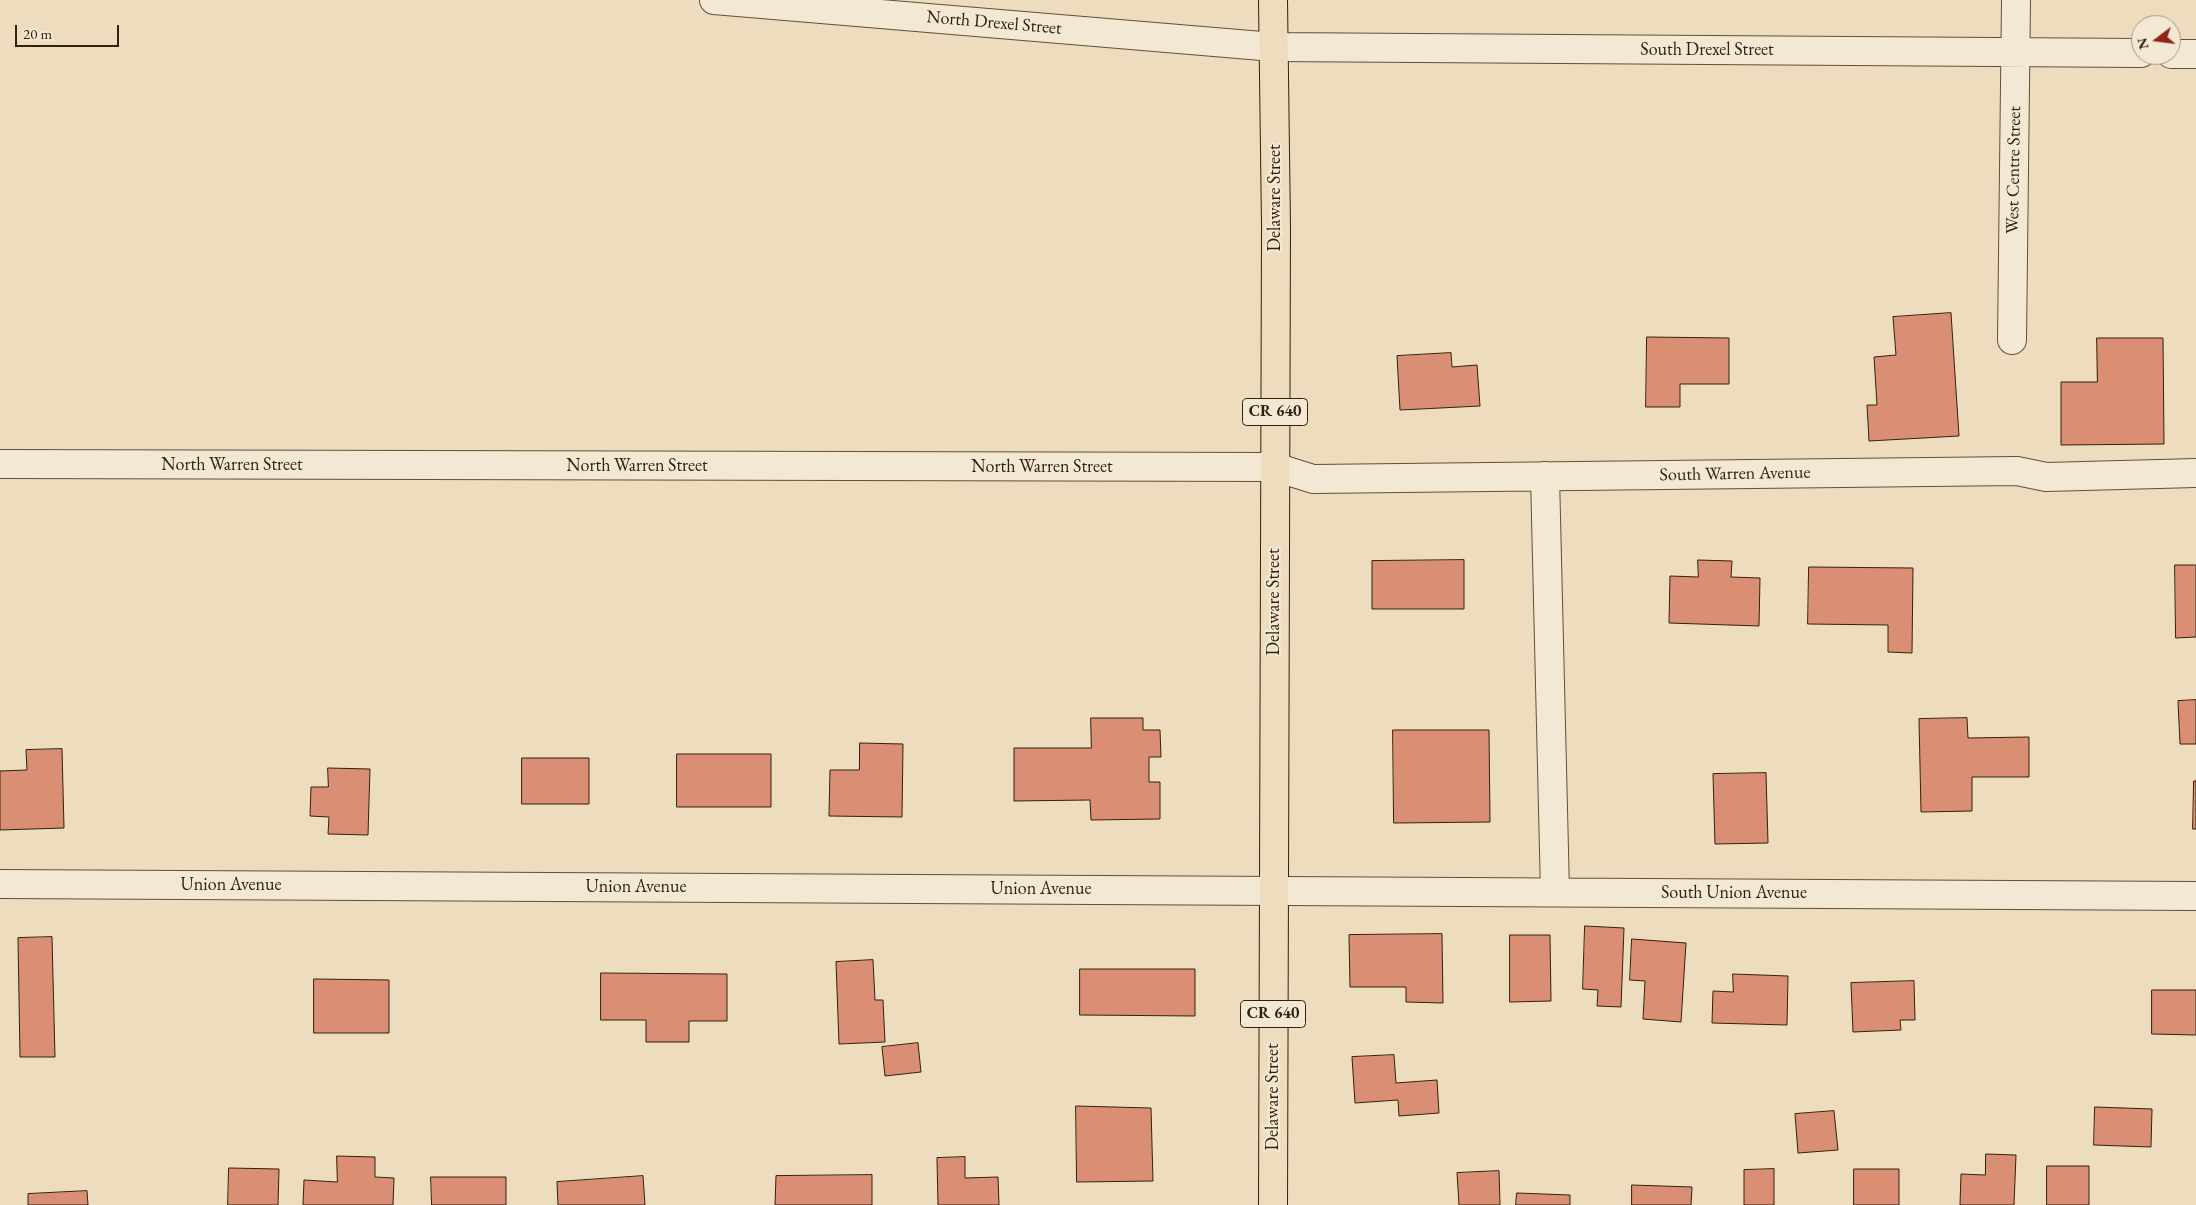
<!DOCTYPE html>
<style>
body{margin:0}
#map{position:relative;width:2196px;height:1205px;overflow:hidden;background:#eddcbd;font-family:"EB Garamond",serif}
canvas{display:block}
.north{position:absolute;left:2131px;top:15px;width:50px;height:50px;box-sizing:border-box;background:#f3e8d4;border:1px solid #a69983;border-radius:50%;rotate:255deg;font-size:14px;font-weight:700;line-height:20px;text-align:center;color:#32220a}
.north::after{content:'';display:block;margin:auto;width:18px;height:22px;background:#8f2418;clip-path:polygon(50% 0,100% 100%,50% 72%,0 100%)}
.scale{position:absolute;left:15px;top:25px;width:104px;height:22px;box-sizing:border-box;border:2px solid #32220a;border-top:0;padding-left:6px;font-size:15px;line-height:18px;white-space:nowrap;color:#32220a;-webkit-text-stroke:4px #f3e8d4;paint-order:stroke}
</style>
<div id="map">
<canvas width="2196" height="1205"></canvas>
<div class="north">N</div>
<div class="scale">20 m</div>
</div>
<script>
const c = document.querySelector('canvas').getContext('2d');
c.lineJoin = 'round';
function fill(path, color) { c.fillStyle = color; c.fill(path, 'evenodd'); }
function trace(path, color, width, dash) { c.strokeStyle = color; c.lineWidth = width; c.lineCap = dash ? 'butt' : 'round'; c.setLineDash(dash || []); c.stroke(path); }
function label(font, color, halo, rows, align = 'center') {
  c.font = font + ' "EB Garamond",serif'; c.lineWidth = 4.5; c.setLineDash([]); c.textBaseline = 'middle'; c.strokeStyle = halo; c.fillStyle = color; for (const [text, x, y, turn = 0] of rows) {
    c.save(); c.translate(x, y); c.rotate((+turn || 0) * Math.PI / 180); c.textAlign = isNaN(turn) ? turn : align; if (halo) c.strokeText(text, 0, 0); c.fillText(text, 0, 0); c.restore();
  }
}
const building = new Path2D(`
 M1951 313 1959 436 1869 441 1867 405H1877L1874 357 1896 355 1893 317Z
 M1647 337 1729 338V384H1680V407H1646Z
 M2097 338H2163L2164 444 2061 445V382H2097Z
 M1451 353 1452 367 1477 365 1480 406 1400 410 1397 356Z
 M1464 560V609H1372V561Z
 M1698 560 1732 561 1731 577 1760 578 1759 626 1669 623 1670 576 1698 577Z
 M2175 565H2196V637L2176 638Z
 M1809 567 1913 568 1912 653 1888 652V625L1808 624Z
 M2196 700V744H2180L2178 701Z
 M1091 718H1143V730H1160L1161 757H1149V782H1160V819L1091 820 1090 800 1014 801V748H1091Z
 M1967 718 1968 738 2029 737V777H1972V811L1921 812 1919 719Z
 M1393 730H1489L1490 822 1394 823Z
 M860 743 903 744 902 817 829 816 830 770H859Z
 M62 749 64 828 0 830V771L27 770 26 750Z
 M677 754H771V807H677Z
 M522 758H589V804H522Z
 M328 768 370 769 368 835 328 834 329 817 310 816 311 787H328Z
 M1766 773 1768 843 1715 844 1713 774Z
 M2194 781H2196V829H2193Z
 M1585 926 1624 928 1621 1007 1597 1006 1598 990 1583 989Z
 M1442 934 1443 1003 1406 1002V987H1350L1349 935Z
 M1510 935H1550L1551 1001 1510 1002Z
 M52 937 55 1057H20L18 938Z
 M1632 939 1686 943 1681 1022 1643 1019 1645 981 1630 980Z
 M873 960 875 1000H883L885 1042 839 1044 836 962Z
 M1080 969H1195V1016L1080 1015Z
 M601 973 727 974V1021H689V1042H646V1020H601Z
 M1733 974 1788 976 1787 1025 1712 1023 1713 991 1733 992Z
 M314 979 389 980V1033H314Z
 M1914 981 1915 1020H1900L1901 1030 1853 1032 1851 983Z
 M2152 990H2196V1035L2152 1034Z
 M918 1043 921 1072 885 1076 882 1047Z
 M1394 1055 1396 1083 1437 1080 1439 1113 1399 1116 1398 1100 1355 1103 1352 1057Z
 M1076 1106 1151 1108 1153 1181 1077 1182Z
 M2095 1107 2152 1109 2151 1147 2094 1145Z
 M1834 1111 1838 1150 1798 1153 1795 1114Z
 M1986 1154 2016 1155 2014 1205H1960L1961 1174 1985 1175Z
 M337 1156 375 1157V1177L394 1178 393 1205H303L304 1180 337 1182Z
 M965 1157V1178L998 1177 999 1205H938L937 1158Z
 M2047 1166H2089V1205H2047Z
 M229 1168 279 1169 278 1205H228Z
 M1774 1169V1205H1744V1170Z
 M1854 1169H1899V1205H1854Z
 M1499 1171 1500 1205H1459L1457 1173Z
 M872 1175V1205H775L776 1176Z
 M643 1176 645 1205H558L557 1182Z
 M431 1177H506V1205H432Z
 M1632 1185 1692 1187 1691 1205H1632Z
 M87 1191 88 1205H28V1194Z
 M1517 1193 1570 1195V1205H1516Z`);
fill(building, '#da8e74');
trace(building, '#32220a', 1);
const minor = new Path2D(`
 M714 0 1274 47 2141 53
 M2171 54H2196
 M2012 340 2016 0
 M0 464 1275 467 1313 479 2017 471 2046 477 2196 473
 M1545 476 1555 892
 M0 884 2196 896`);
const major = new Path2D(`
 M1273 1205 1276 226 1273 0`);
trace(minor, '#615037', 30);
trace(major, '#32220a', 30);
trace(minor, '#f3e8d4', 28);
trace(major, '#eddcbd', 28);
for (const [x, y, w] of [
 [1275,412,65],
 [1273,1014,65]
]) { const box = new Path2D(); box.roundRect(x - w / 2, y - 13.5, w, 27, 4); c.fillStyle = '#f3e8d4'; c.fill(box); trace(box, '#32220a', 1); }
label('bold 16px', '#32220a', null, [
 ["CR 640",1275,412],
 ["CR 640",1273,1014]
]);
label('18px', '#32220a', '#f3e8d4', [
 ["North Drexel Street",994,23,5],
 ["South Drexel Street",1707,50],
 ["West Centre Street",2014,170,-89],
 ["Delaware Street",1275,198,-90],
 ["North Warren Street",232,465],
 ["North Warren Street",637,466],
 ["North Warren Street",1042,467],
 ["South Warren Avenue",1735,474,-1],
 ["Delaware Street",1274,602,-90],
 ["Union Avenue",231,885],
 ["Union Avenue",636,887],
 ["Union Avenue",1041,889],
 ["South Union Avenue",1734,893],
 ["Delaware Street",1273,1097,-90]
]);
</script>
